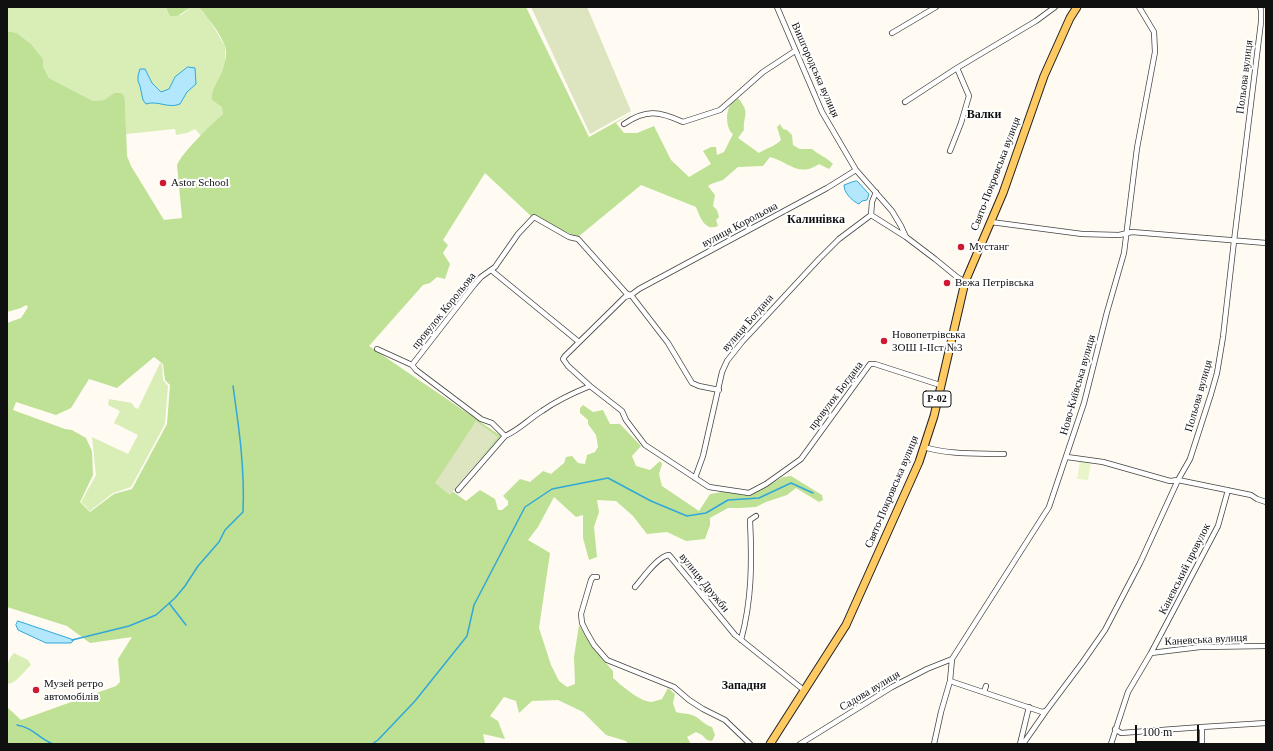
<!DOCTYPE html>
<meta charset="utf-8">
<style>
body{margin:0}
#map{position:relative;width:1273px;height:751px;overflow:hidden;background:#fffbf2;font-family:"Times New Roman",serif}
canvas{display:block}
.frame{position:absolute;inset:0;border:8px solid #101010;pointer-events:none}
.scale{position:absolute;left:1135px;top:725px;width:64px;height:18px;box-sizing:border-box;border:2px solid #101010;border-top:0;padding-left:5px;font-size:12px;line-height:14px;white-space:nowrap;color:#101010;-webkit-text-stroke:3px #fff;paint-order:stroke}
</style>
<div id="map">
<canvas width="1273" height="751"></canvas>
<div class="frame"></div>
<div class="scale">100 m</div>
</div>
<script>
const c = document.querySelector('canvas').getContext('2d');
c.lineJoin = 'round';
function fill(path, color) { c.fillStyle = color; c.fill(path, 'evenodd'); }
function trace(path, color, width, dash) { c.strokeStyle = color; c.lineWidth = width; c.lineCap = dash ? 'butt' : 'round'; c.setLineDash(dash || []); c.stroke(path); }
function label(font, color, halo, rows, align = 'center') {
  c.font = font + ' "Times New Roman",serif'; c.lineWidth = 4; c.setLineDash([]); c.textBaseline = 'middle'; c.strokeStyle = halo; c.fillStyle = color; for (const [text, x, y, turn = 0] of rows) {
    c.save(); c.translate(x, y); c.rotate((+turn || 0) * Math.PI / 180); c.textAlign = isNaN(turn) ? turn : align; if (halo) c.strokeText(text, 0, 0); c.fillText(text, 0, 0); c.restore();
  }
}
fill(new Path2D(`
 M7 7H166L169 15H181L189 9 198 7 209 19 225 46V63L221 74 223 114 201 136 195 129 187 133 176 135 175 129 126 134 125 102 114 93 104 100 93 101 49 78 43 66V59L31 44 17 33 7 31Z
 M160 363 162 364 163 380 168 386 165 424 131 487 113 493 90 511 81 502 96 475 92 437 128 454 138 435 114 423 120 411 108 405 109 399 132 403 134 407 138 409Z
 M14 653 28 660 31 665C24 671 16 684 7 684 7 673 5 661 14 653Z`), '#d9eeb7');
fill(new Path2D(`
 M166 7H526L589 137 632 113 616 123 624 133H637L654 126 671 160 689 177 711 164 703 151 711 147H716L717 155 724 152 733 134C726 129 725 111 731 104 733 102 736 100 738 98 751 114 743 114 744 130L738 138 759 153C766 148 776 146 781 140L777 127 780 124 783 129 787 130 792 135 793 145 800 149H812C819 155 826 157 833 164L829 169 819 164C799 178 789 162 770 157L763 166 738 167 723 180 711 184 708 186 715 195 713 206 717 210 719 217 716 220 718 226C705 232 700 217 696 207L641 185 578 237 532 217 485 173 443 240 448 245 443 253 450 264 445 279 437 277 430 283 423 285 369 346 501 436 452 491 466 501 480 490 495 499 498 510H502L508 505V501L503 496 520 479 530 482 543 471 551 474 564 463 566 457 572 456 578 463 585 464 587 455 595 452 598 447 596 435 588 424V420L580 413V408L583 405 593 412 603 410 610 424H620L641 446 632 456 636 466 650 470 660 461 662 464 659 474 662 486 699 511 710 494 722 492 752 494 783 477 791 476 822 495 823 500 819 502 796 488 787 495 766 502 756 507 740 508H728L710 518V525L705 539 686 541 667 532 647 534 633 516 616 501 597 500 599 512 594 527 597 557 589 560 583 538V515L576 517 554 497 538 527 528 540 550 553 539 628 551 665 559 681 567 687 575 684 574 657 579 625 592 647 613 671V678C622 686 640 702 652 702 655 701 659 700 662 699L668 688 675 694 673 703 676 712C681 714 687 713 692 715 700 718 704 725 712 727L715 735 712 741 707 740 702 735 696 732 687 737 691 744H628L626 741 606 735 583 712 558 700 532 701 519 713 516 701 504 697 490 716 498 721 505 739 483 734 485 743 484 744H7V707L21 720 116 686 120 682 118 659 132 637 90 643 67 626 7 607V323L21 318 28 307 26 305 21 308 7 312V31L17 33 31 44 43 59V66L49 78 93 101 104 100 114 93H121L124 96 125 102 127 156 131 166 164 220 182 218 177 165C184 150 210 126 223 114L222 107 212 100C211 90 217 83 221 74 224 66 228 54 225 46 222 36 206 14 198 7 195 8 191 8 188 9 181 13 177 19 169 15ZM154 357 163 364 165 380 170 385 167 424 132 489 114 494 90 512 80 502 93 475 92 451 86 438 72 430 65 429 13 410 16 402 56 415 71 408 89 379 117 388Z`), '#bee195');
fill(new Path2D(`
 M531 7H587L631 111 590 134Z
 M476 421 498 437 450 495 435 483Z`), '#dce5c0');
fill(new Path2D(`
 M1080 460 1091 462 1088 480 1077 479Z`), '#eaf4ca');
const water = new Path2D(`
 M188 67 195 68 196 84 187 92 180 104C168 109 158 100 146 104L143 100 140 86 138 81V76L140 69H145L152 83 161 92 169 89 175 77Z
 M857 181 869 194 867 200 862 201 859 204C852 201 844 193 844 185L852 182Z
 M18 621 74 640 71 643H46L18 630 16 625Z`);
fill(water, '#b2e7fc');
trace(water, '#31a7da', 1);
trace(new Path2D(`
 M169 603 186 625
 M72 640 129 626 156 615 175 598 185 586 198 566 219 542 225 530 243 512C245 470 239 428 233 386
 M17 725C34 728 38 738 53 744
 M372 744 378 740 415 701 467 636 474 605 525 507 552 489 608 478 651 501 687 516 706 513 728 500 759 498 791 483 813 493`), '#31a7da', 1.5);
const minor = new Path2D(`
 M777 7 822 112 856 170 892 211 901 226 906 237 935 259 957 277 965 282
 M892 33 936 7
 M905 102 957 68 1036 21 1055 7
 M624 124C646 109 659 111 683 122L720 110 763 72 795 51
 M950 151 961 123 969 96 957 68
 M856 170 827 188 639 289 631 295 625 297 565 356 563 359 568 366 590 386 622 411 626 420 645 445 709 487 749 493 766 484 801 459 870 364H875L940 385
 M871 215 906 237
 M871 215 872 202 876 192
 M991 222 1082 234 1119 235 1132 232 1266 243
 M491 270 579 342
 M377 349 412 365 474 285 481 277 495 267 518 234 534 217 569 237 578 239 627 294 631 295 668 343 692 383 699 386 719 390
 M412 365 416 370 481 419 492 423 505 436
 M924 447C949 455 978 453 1004 454
 M1067 457 1103 462 1170 481 1178 480 1251 495 1257 499 1266 502
 M695 478 703 456 722 372 727 361 742 342 819 259 839 239 871 215
 M458 490 505 436C519 430 529 419 542 411 556 401 573 393 590 386
 M597 577H593L591 580 581 614 582 623 587 633 594 645 607 660 674 687 689 700 703 709 725 720 750 744
 M635 587C643 578 658 556 669 555L735 635 805 691
 M741 640C752 600 752 561 750 520L756 516
 M1151 653 1218 526 1228 490
 M950 681 1042 712 1046 711 1082 663 1105 630 1140 563 1178 480 1190 459 1211 394 1217 373 1223 337 1234 241 1261 22V10L1260 7
 M984 692 986 686
 M1202 727 1266 723
 M1115 729 1121 733 1202 727V744
 M800 744 892 687 927 669 952 659
 M934 744 941 712 950 681 952 659 1049 507 1084 403 1107 312 1124 253 1137 148 1155 52 1154 32 1139 7
 M1020 744 1029 707
 M1023 744 1046 711
 M1111 744 1128 692 1151 653 1200 647 1266 646`);
const primary = new Path2D(`
 M770 744 846 625 919 462 934 416 965 282 1003 193 1044 76 1070 18 1077 7`);
trace(minor, '#434343', 6);
trace(primary, '#212121', 9);
trace(minor, '#fff', 4.5);
trace(primary, '#ffca62', 7);
for (const [x, y, r, color] of [
 [163,183,4,"#ce1933"],
 [961,247,4,"#ce1933"],
 [947,283,4,"#ce1933"],
 [884,341,4,"#ce1933"],
 [36,690,4,"#ce1933"]
]) { const dot = new Path2D(); dot.arc(x, y, r, 0, 2 * Math.PI); c.fillStyle = color; c.fill(dot); trace(dot, '#fff', 1.5); }
for (const [x, y, w] of [
 [937,399,28]
]) { const box = new Path2D(); box.roundRect(x - w / 2, y - 8, w, 16, 3); c.fillStyle = '#fff'; c.fill(box); trace(box, '#101010', 1); }
label('bold 10px', '#101010', null, [
 ["Р-02",937,399]
]);
label('11px', '#101010', '#fff', [
 ["Вишгородська вулиця",815,70,66],
 ["Польова вулиця",1245,77,-83],
 ["Свято-Покровська вулиця",996,174,-69],
 ["вулиця Корольова",740,225,-28],
 ["провулок Корольова",444,311,-51],
 ["вулиця Богдана",748,323,-49],
 ["Ново-Київська вулиця",1078,385,-74],
 ["провулок Богдана",836,396,-53],
 ["Польова вулиця",1199,396,-74],
 ["Свято-Покровська вулиця",892,492,-67],
 ["Каневський провулок",1185,569,-63],
 ["вулиця Дружби",704,583,51],
 ["Каневська вулиця",1206,640,-3],
 ["Садова вулиця",870,691,-31]
]);
label('11px', '#101010', '#fff', [
 ["Astor School",171,183],
 ["Мустанг",969,247],
 ["Вежа Петрівська",955,283],
 ["Новопетрівська",892,335],
 ["ЗОШ I-IIст №3",892,348],
 ["Музей ретро",44,684],
 ["автомобілів",44,697]
], 'left');
label('bold 12px', '#101010', '#fff', [
 ["Валки",984,115],
 ["Калинівка",816,220],
 ["Западня",744,686]
]);
</script>
